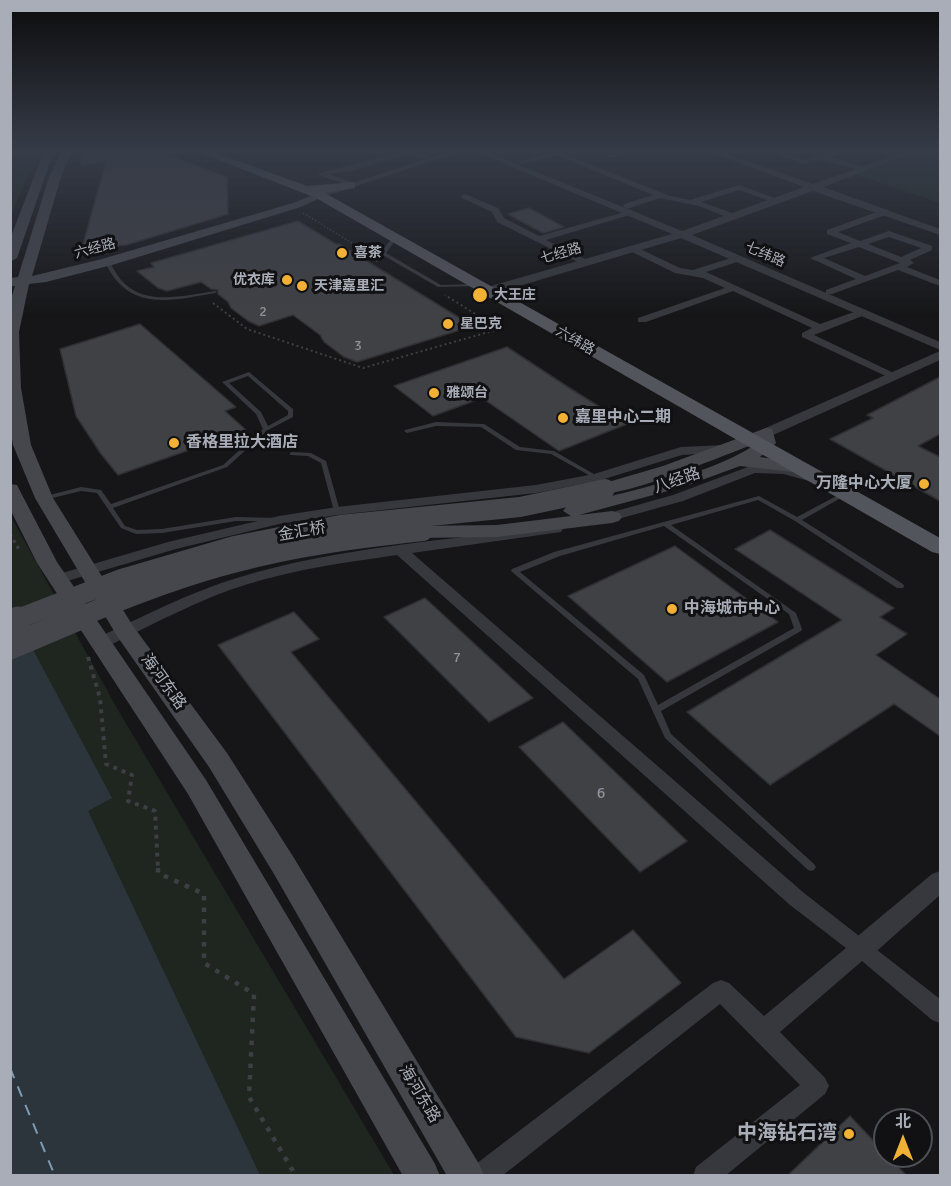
<!DOCTYPE html>
<meta charset="utf-8">
<style>
body{margin:0}
#map{position:relative;width:951px;height:1186px;overflow:hidden;background:#161618;font-family:Signika,"Noto Sans SC",sans-serif}
canvas{display:block}
.frame{position:absolute;inset:0;border:12px solid #a8adb8;pointer-events:none}
.north{position:absolute;left:873px;top:1108px;width:60px;height:60px;box-sizing:border-box;background:#111113;border:2px solid #4d4f55;border-radius:50%;rotate:0deg;font-size:16px;font-weight:700;line-height:24px;text-align:center;color:#a8adb8}
.north::after{content:'';display:block;margin:auto;width:21px;height:27px;background:#f2b134;clip-path:polygon(50% 0,100% 100%,50% 72%,0 100%)}
</style>
<div id="map">
<canvas width="951" height="1186"></canvas>
<div class="frame"></div>
<div class="north">北</div>
</div>
<script>
const c = document.querySelector('canvas').getContext('2d');
c.lineJoin = 'round';
function fill(path, color) { c.fillStyle = color; c.fill(path, 'evenodd'); }
function trace(path, color, width, dash) { c.strokeStyle = color; c.lineWidth = width; c.lineCap = dash ? 'butt' : 'round'; c.setLineDash(dash || []); c.stroke(path); }
function label(font, color, halo, rows, align = 'center') {
  c.font = font + ' Signika,"Noto Sans SC",sans-serif'; c.lineWidth = 6; c.setLineDash([]); c.textBaseline = 'middle'; c.strokeStyle = halo; c.fillStyle = color; for (const [text, x, y, turn = 0] of rows) {
    c.save(); c.translate(x, y); c.rotate((+turn || 0) * Math.PI / 180); c.textAlign = isNaN(turn) ? turn : align; if (halo) c.strokeText(text, 0, 0); c.fillText(text, 0, 0); c.restore();
  }
}
fill(new Path2D(`
 M11 151H43L27 177 11 216Z
 M925 151 940 152V203L855 174Z
 M10 515 118 710 394 1175H11Z`), '#1e261f');
fill(new Path2D(`
 M10 597 13 612 112 798 88 811 260 1175H11Z`), '#2c353c');
trace(new Path2D(`
 M10 1068 55 1176`), '#7f9bb3', 2, [11, 9]);
const building = new Path2D(`
 M81 151H157L227 177 228 214 126 245 82 248 106 162 81 165Z
 M529 208 564 227 543 233 508 214Z
 M298 221 336 244H339L473 326 357 362 344 357 324 342 320 335 293 315 259 326 248 321 231 308 228 302 218 294V290L211 289 201 282 167 291 158 288 137 271 154 267 151 263Z
 M140 324 236 407 225 411 246 430 118 475 101 454 76 416 60 349Z
 M507 347 568 387 627 424 559 451 482 398 433 416 394 386Z
 M940 377V434L918 446 940 457V501L830 439 873 418 867 415Z
 M770 530 894 608 880 617 907 634 876 655 940 699V736L894 704 770 785 687 712 842 620 735 549Z
 M675 546 778 622 667 682 568 596Z
 M425 598 533 698 489 722 384 617Z
 M294 612 319 639 291 652 564 979 633 930 681 983 589 1053 516 1037 218 645Z
 M563 722 687 841 640 872 519 747Z
 M850 1116 885 1153V1156H888L907 1176H787Z`);
fill(building, '#404145');
trace(building, '#303034', 1.5);
trace(new Path2D(`
 M10 174 19 159 31 151
 M303 213 370 254 377 262`), '#3d3f44', 1.5, [1.5, 2]);
trace(new Path2D(`
 M213 303 247 329 363 368 499 329 445 295`), '#3d3f44', 2, [2, 3]);
trace(new Path2D(`
 M10 534 20 551`), '#3d3f44', 3, [3, 4]);
trace(new Path2D(`
 M88 657 100 698 106 764 132 775 128 801 155 811 158 869`), '#3d3f44', 4, [4, 5]);
trace(new Path2D(`
 M158 868V873L204 894V963L254 994 249 1097 296 1176`), '#3d3f44', 4.5, [4.5, 7]);
fill(new Path2D(`
 M393 237 397 238 386 253 441 285 478 284 480 285 478 286 438 287 381 254V252Z
 M105 261H109C114 269 118 278 125 284 149 306 186 295 215 291L217 292 215 293C185 298 145 309 121 285 114 279 109 270 105 262Z
 M249 372 293 409V417L268 430 227 467 113 508 125 526 137 530 162 529 236 517 278 518 280 519 281 520 280 521H236L162 533 136 534 121 528 97 493 81 491 44 500 41 498 42 497 81 487 101 490 111 504 223 465 263 429 256 414 222 382ZM248 376 288 411V415L268 426 261 412 229 383Z
 M436 422 484 424 520 447 554 451 599 477 596 479 594 478 551 454 516 450 481 427 436 426 407 433 404 431 405 430Z
 M292 452 311 453 326 461 340 511 339 512 337 513 334 511 321 463 308 456 290 455V453Z
 M844 492 847 494 846 495 802 520 903 584 904 586 903 588H897L795 521 758 500 671 525 796 613 802 629 801 631 661 711 671 734 814 864 816 867 814 870 811 871 808 870 665 738 638 679 511 571 512 569 554 552 759 496 797 517ZM664 526 789 614 794 628 658 705 644 675 520 572 560 556Z`), '#37383d');
fill(new Path2D(`
 M402 151H415L436 159 432 161 409 153 352 171 329 174 354 183 355 185 351 187 317 174Z
 M557 151 670 196 690 200 739 185 780 200 773 202 739 190 701 202 735 214 736 216 732 219 699 206 660 198 627 209 623 206 624 204 653 195 556 155 521 164 517 162Z
 M622 151H633L610 158 606 156Z
 M837 151H848L830 157 864 167V171L821 160 804 164 778 155 782 153 804 160Z
 M465 194 498 208 504 218 539 236 632 210 636 213 546 240 589 261 591 263 586 266 497 222 492 212 462 198 461 196Z
 M885 209 888 210V214L838 232 860 241 889 231 932 246V250L910 260 914 263 907 267 940 280V286L898 270 832 294H826V290L856 279 810 258 851 243 827 234V230ZM889 237 921 248 901 257 868 244ZM859 247 900 263 865 276 824 258Z
 M630 247H636L680 268 693 270 734 257H740V261L706 272 820 324 857 311H865V315L814 335 900 376 898 378H890L802 337V333L812 328 733 291 646 322H638V318L725 288 703 278 675 273 630 251Z
 M725 445 729 446 731 449 729 452 682 455 601 480 536 493 337 515 279 524 176 549 57 584 50 579 52 576 168 542 279 516 337 507 536 485 594 474 681 447Z
 M753 465 785 466 817 475 819 478 812 482 784 474 755 473 683 501 600 524 593 520 595 517 673 495Z
 M556 525 563 529 561 532 412 553 804 893 940 999V1023L932 1020 862 961 780 1032 825 1078 829 1086 825 1094 725 1176H693L696 1167 800 1085 720 1004 502 1176H469L472 1167 713 983 721 980 729 983 764 1016 846 948 790 905 397 555C347 562 297 569 248 584 199 599 152 625 106 647H94L92 643 94 639C141 618 187 593 237 578 340 546 450 541 556 525Z`), '#37383d');
fill(new Path2D(`
 M451 151H463L323 197 315 195Z
 M474 151H485L682 231 804 187 707 151H719L813 184 907 151H918L823 187 940 229V235L813 191 692 235 940 342V350L681 238 492 294H484V288L672 234Z
 M940 351V360L771 436 766 437 759 433 761 430Z
 M940 871V895L871 956 862 960 853 956 849 948 853 940 932 874Z`), '#37383d');
fill(new Path2D(`
 M46 151H56L52 156 17 258 10 262V239L42 156Z
 M62 151H72L61 177 32 276 102 259 293 203 320 192 326 195 301 207 112 265 46 282 29 284 19 332 21 388 31 445 53 498 133 626 227 753 294 858 479 1164 484 1176H447L274 874 209 767 117 636 35 498 13 445 10 426V302L15 286H10V278L18 277 49 177Z
 M766 428 772 429 776 443 760 457 808 464 811 468 808 472 802 473 740 466 683 487 579 515 612 511 619 513 622 517 619 521 612 523 497 537 411 538 404 536 401 532 404 528 411 526 497 525 571 516 563 511 566 507C617 494 716 474 757 443 729 453 621 499 598 493L596 489 598 485 663 466Z
 M10 484 17 485 19 489 57 562 206 780 435 1164 440 1176H403L188 794 37 563 10 509Z`), '#45474d');
fill(new Path2D(`
 M196 151H211L307 186 355 182V188L325 193 940 538V554L932 552 316 198Z`), '#53555c');
trace(new Path2D(`
 M15 620 121 579 234 546 340 525 520 507 605 489
 M73 620C125 598 178 577 233 563 295 546 359 538 423 531`), '#45474d', 20);
trace(new Path2D(`
 M10 622 18 619
 M10 647 76 619`), '#45474d', 25);
const sky = c.createLinearGradient(0, 0, 0, 317);
sky.addColorStop(0, '#0c0c0d');
sky.addColorStop(0.48, '#363c48');
sky.addColorStop(1, '#363c4800');
c.fillStyle = sky;
c.fillRect(0, 0, 951, 317);
for (const [x, y, r, color] of [
 [342,253,6,"#f2b134"],
 [287,280,6,"#f2b134"],
 [302,286,6,"#f2b134"],
 [480,295,8,"#f2b134"],
 [448,324,6,"#f2b134"],
 [434,393,6,"#f2b134"],
 [563,418,6,"#f2b134"],
 [174,443,6,"#f2b134"],
 [924,484,6,"#f2b134"],
 [672,609,6,"#f2b134"],
 [849,1134,6,"#f2b134"]
]) { const dot = new Path2D(); dot.arc(x, y, r, 0, 2 * Math.PI); c.fillStyle = color; c.fill(dot); trace(dot, '#111113', 2); }
label('14px', '#a8adb8', '#111113', [
 ["六经路",95,249,-15],
 ["七经路",561,254,-16],
 ["七纬路",765,255,23],
 ["六纬路",575,341,30]
]);
label('bold 14px', '#a8adb8', '#111113', [
 ["喜茶",354,253],
 ["优衣库",275,280,"right"],
 ["天津嘉里汇",314,286],
 ["大王庄",494,295],
 ["星巴克",460,324],
 ["雅颂台",446,393]
], 'left');
label('14px', '#8e929b', null, [
 ["2",263,312],
 ["3",358,346],
 ["7",457,658]
]);
label('bold 16px', '#a8adb8', '#111113', [
 ["嘉里中心二期",575,418],
 ["香格里拉大酒店",186,443],
 ["万隆中心大厦",912,484,"right"],
 ["中海城市中心",684,609]
], 'left');
label('16px', '#a8adb8', '#111113', [
 ["八经路",677,481,-19],
 ["金汇桥",302,532,-10],
 ["海河东路",163,682,54],
 ["海河东路",419,1094,59]
]);
label('16px', '#8e929b', null, [
 ["6",601,794]
]);
label('bold 20px', '#a8adb8', '#111113', [
 ["中海钻石湾",837,1134]
], 'right');
</script>
